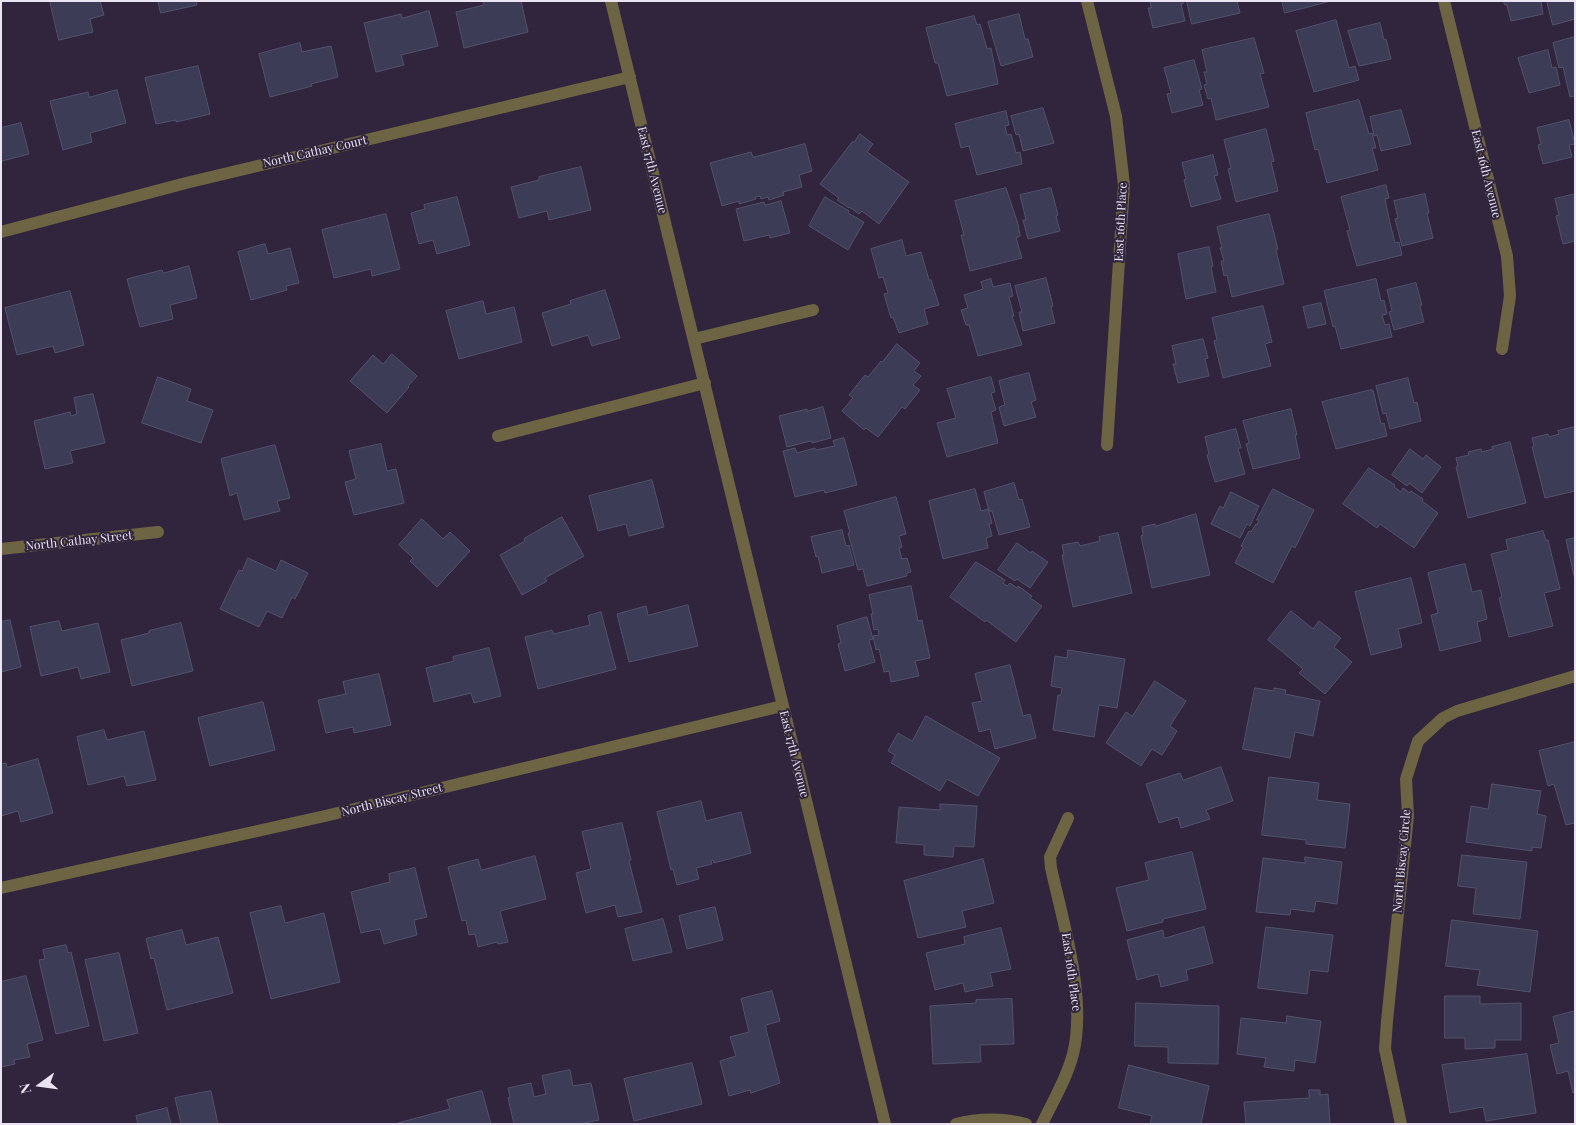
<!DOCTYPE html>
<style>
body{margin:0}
#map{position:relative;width:1576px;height:1125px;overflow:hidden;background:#30253c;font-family:"Playfair Display",serif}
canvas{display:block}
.frame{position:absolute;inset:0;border:2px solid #eae3f2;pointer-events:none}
.north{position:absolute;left:15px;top:1060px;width:50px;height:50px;-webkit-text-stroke:4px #30253c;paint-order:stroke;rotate:256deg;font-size:14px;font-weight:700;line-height:20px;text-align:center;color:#eae3f2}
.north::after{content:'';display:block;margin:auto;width:18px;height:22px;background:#eae3f2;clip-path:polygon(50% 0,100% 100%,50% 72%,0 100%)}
</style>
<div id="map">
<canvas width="1576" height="1125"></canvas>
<div class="frame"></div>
<div class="north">N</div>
</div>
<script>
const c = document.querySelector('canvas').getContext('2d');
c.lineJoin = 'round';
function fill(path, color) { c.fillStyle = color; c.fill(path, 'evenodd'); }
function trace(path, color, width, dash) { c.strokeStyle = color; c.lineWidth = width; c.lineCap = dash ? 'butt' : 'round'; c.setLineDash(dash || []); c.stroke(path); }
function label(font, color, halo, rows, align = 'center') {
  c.font = font + ' "Playfair Display",serif'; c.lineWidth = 4; c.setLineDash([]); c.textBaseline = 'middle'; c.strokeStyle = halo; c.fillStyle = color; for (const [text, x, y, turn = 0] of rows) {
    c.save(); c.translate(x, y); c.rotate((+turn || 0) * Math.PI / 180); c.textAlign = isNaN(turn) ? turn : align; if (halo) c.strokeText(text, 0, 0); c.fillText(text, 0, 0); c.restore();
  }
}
const building = new Path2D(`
 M50 1H100L104 15 90 19 93 32 59 40Z
 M158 1H196L197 5 161 13Z
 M483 1H521L528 32 464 48 456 12 484 5Z
 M1150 1H1183V4H1181L1185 21 1153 28 1148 8H1151Z
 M1187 1H1237L1240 13 1192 24Z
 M1282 1H1331L1285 13Z
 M1504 1H1541L1543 14 1511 21 1507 5H1505Z
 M1547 1H1575V19L1553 25Z
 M429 11 438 46 401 55 404 65 376 72 364 23 401 14 402 18Z
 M1019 14 1025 39H1028L1033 57 1001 66 988 22Z
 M974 16 977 25 980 24 987 49 991 48 998 84 947 96 938 63H935L926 28Z
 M1336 20 1349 68 1355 66 1359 80 1314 92 1296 31Z
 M1380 23 1384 40 1386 39 1391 59 1359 66 1348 31Z
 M1575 37V96L1570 97 1563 67 1559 68 1553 43Z
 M1254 38 1264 73 1260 74 1269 107 1216 120 1211 98 1208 99 1204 85 1207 84 1204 72H1207L1202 50Z
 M300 43 302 52 331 46 338 77 311 84 312 86 270 97 259 54Z
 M1548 50 1552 68 1556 67 1560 85 1529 93 1518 58Z
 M1194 60 1202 89 1199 90 1203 105 1172 113 1167 94 1171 93 1164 68Z
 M198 66 210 114 176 122V120L156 124 145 78Z
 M117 90 126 123 90 133 92 142 63 150 50 101 88 92 89 97Z
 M1359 100 1369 134 1372 133 1376 148H1372L1378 170 1327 183 1318 149 1315 150 1306 113Z
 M1043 108 1054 143 1023 151 1019 134 1016 135 1011 116Z
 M1401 110 1411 144 1381 151 1377 135 1374 136 1370 117Z
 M1006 111 1009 125 1005 126 1007 135 1011 134 1016 153 1020 152 1022 164 977 175 969 146 961 148 955 124Z
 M1569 120 1575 144 1569 145 1572 157 1543 164 1538 145 1541 144 1537 128Z
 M21 123 29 154 2 161 1 164V128Z
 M1266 129 1274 161 1271 162 1278 191 1236 202 1228 169 1231 168 1224 140Z
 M860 134 873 144 867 152 909 182 879 224 862 211 859 214 849 207V208L837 200 839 198 820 184 852 142H854Z
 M805 144 812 171 799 175 802 187 783 192 784 195 769 200 768 197 761 199 760 196 755 197 756 199 739 204V201L722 206 710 163 751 152 753 157Z
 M1213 155 1218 175 1214 176 1221 199 1191 207 1184 180 1186 179 1182 163Z
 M581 167 591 210 549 220 547 211 519 218 511 187 539 180V177Z
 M1386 185 1389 198 1385 199 1390 223 1395 243 1399 242 1402 255 1357 266 1347 231 1350 230 1341 197Z
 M1006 188 1018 224 1020 236 1016 238 1022 258 970 271 961 235H964L955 201Z
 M1051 188 1058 215 1056 216 1060 231 1028 239 1023 220H1026L1020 195Z
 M1425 194 1429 213H1427L1433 238 1402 246 1395 219 1398 218 1394 201Z
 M1575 194V241L1563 244 1556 216 1559 215 1555 199Z
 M457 197 470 245 437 254 433 240 419 244 411 213 425 209 424 205Z
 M825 197 849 211 848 213 864 222 848 250 809 226Z
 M781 201 790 233 770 238 769 235 744 241 736 209 764 202 765 205Z
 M386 214 400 269 372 276 371 269 334 278 322 230Z
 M1269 214 1278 249 1276 250 1284 284 1232 297 1227 275 1224 276 1221 261H1224L1220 248H1222L1217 227Z
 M902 240 906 256 921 252 929 280H931L939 305 924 309 928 324 899 333 893 317 891 318 884 294 888 293 883 277 879 278 871 249Z
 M265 244 268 254 290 248 299 283 286 286 287 290 251 300 238 252Z
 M1209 247 1213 266 1211 267 1216 292 1186 299 1178 254Z
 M189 266 197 298 170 305 173 319 140 327 127 279 162 270 163 273Z
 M1046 278 1053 306 1051 307 1055 323 1023 331 1019 312H1022L1015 286Z
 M991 279 993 287 1010 283 1013 296 1009 297 1014 316H1012L1022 345 978 356 969 325H966L961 310 968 308 964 295 983 289 981 282Z
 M1376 279 1381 301 1384 300 1387 314 1382 315 1385 325 1389 324 1392 337 1341 349 1335 326 1333 327 1324 291Z
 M1416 283 1422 305 1420 306 1424 322 1394 330 1389 312 1392 311 1387 290Z
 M605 290 620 338 592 346 588 335 552 346 542 313 571 304 570 301Z
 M70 291 84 345 55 353 53 346 17 355 5 308Z
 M483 301 486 314 514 307 522 342 459 359 446 311Z
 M1321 303 1326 324 1308 328 1303 307Z
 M1263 306 1272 342 1265 344 1271 366 1223 378 1214 341 1217 340 1212 318Z
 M1203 339 1208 358 1205 359 1209 376 1178 383 1173 364H1176L1172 346Z
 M897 344 920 363 914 371 921 376 913 385 920 390 905 409 902 407 878 437 866 428 864 430 842 411 853 398 849 395 865 375 868 377 881 361 882 362Z
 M392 354 417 376 408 386 409 387 387 413 350 381 373 355 383 364Z
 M1029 373 1036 400 1031 402 1036 417 1004 426 999 407 1005 405 999 381Z
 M158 377 191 389 187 401 213 410 201 443 142 423Z
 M991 377 995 392 991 393 996 410 991 412 998 443 947 457 937 423 956 418 947 389Z
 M1408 378 1414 403 1417 402 1421 421 1390 429 1386 413 1383 414 1376 386Z
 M1370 390H1373L1381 424 1384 423 1387 436 1336 449 1322 402Z
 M93 394 105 443 70 451 73 463 45 469 34 421 70 412 71 416 77 414 74 398Z
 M823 407 831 438 812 443 811 441 787 447 779 416 807 409V411Z
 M1291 409 1297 435H1295L1300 458 1253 469 1246 444 1249 443 1243 421Z
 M1575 427V491L1545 498 1532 447 1534 446 1532 438 1548 434 1549 437 1559 434 1558 431Z
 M1236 429 1241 448H1238L1245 474 1215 482 1207 455 1209 454 1205 437Z
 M844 438 857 485 825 493 824 490 795 497 783 451 795 448 797 453 815 448 816 450 835 446 833 441Z
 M1510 442 1526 503 1468 518 1456 467 1458 466 1456 458 1469 455 1468 452 1481 449 1482 452 1493 449 1492 447Z
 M381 444 387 471 396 469 404 503 354 515 345 482 356 479 349 451Z
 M275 445 290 498 277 501 280 511 244 520 237 493 230 496 221 459Z
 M1410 449 1423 459 1426 455 1441 467 1422 493 1409 483 1407 486 1392 475Z
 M1369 468 1395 485 1394 487 1401 492 1403 488 1410 493 1411 491 1423 499 1422 501 1438 513 1414 548 1380 524 1377 528 1343 504Z
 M652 480 664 527 629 536 626 524 598 531 589 496Z
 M1014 483 1019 500 1022 499 1030 527 999 535 992 511H989L984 492Z
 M975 489 981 511 988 509 992 523 989 524 992 536 986 538 988 548 943 559 929 501Z
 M1273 489 1314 510 1295 548 1292 546 1273 583 1235 563 1243 547 1241 546 1249 531 1251 532 1256 524 1257 525 1259 520H1257Z
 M1231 492 1259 506 1250 526 1247 524 1240 538 1211 524 1220 506 1223 508Z
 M896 497 906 534 899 536 902 547 899 548 902 559 907 558 911 572 907 573V576L867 586 863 569 858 570 848 533H850L844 511Z
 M1196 514 1210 575 1152 588 1141 536 1143 535 1142 527 1155 524V526Z
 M562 517 584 556 545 578 547 581 522 595 500 555 525 541 524 539Z
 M422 519 443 539 450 532 470 551 437 587 410 561 413 558 399 545Z
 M842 530 846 546 849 545 854 565 822 573 818 556 816 557 811 537Z
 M1543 531 1546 540H1548L1560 589 1544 593 1553 626 1509 637 1499 598 1502 597 1491 554 1508 550 1506 540Z
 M1118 533 1132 593 1073 607 1062 555H1064L1062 545 1078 542 1080 546 1100 541 1099 537Z
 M1575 538V580L1566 540Z
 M1017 543 1031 553 1032 551 1048 562 1030 588 1017 579 1015 581 998 570Z
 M248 558 276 571 281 560 308 573 295 599 292 597 282 618 267 611 259 627 220 609 239 570 242 571Z
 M976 562 1005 580 1003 583 1007 586 1010 583 1017 588 1018 586 1032 596 1030 598 1042 606 1016 642 986 620 985 622 950 597Z
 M1465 564 1472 592 1481 590 1487 619 1477 622 1481 641 1440 651 1431 615 1438 613 1428 573Z
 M1411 578 1422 623 1398 629 1402 647 1371 655 1355 592Z
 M911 586 918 621 922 620 930 658 915 661 919 676 891 682 889 671 884 672 879 649 876 650 873 636 879 635 878 629 874 630 871 614H873L869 595Z
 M688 605 698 646 629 662 617 614 646 606 648 615Z
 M1291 611 1313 629 1319 621 1341 638 1334 647 1352 662 1325 694 1299 673 1303 669 1268 640Z
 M601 612 616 669 538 689 525 637 552 630 554 634 590 625 588 616Z
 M867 617 873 639 869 640 875 662 845 671 838 644 841 643 837 626Z
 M10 620 21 667 1 672V622Z
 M59 621 62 631 98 623 110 672 81 679 78 667 41 676 30 627Z
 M181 623 193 671 132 686 121 640 149 633V631Z
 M489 648 501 696 474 703 471 693 434 702 426 668 454 661 453 657Z
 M1068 650 1125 659 1117 708 1099 705 1094 737 1053 730 1058 695H1061L1062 688 1051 686 1055 656 1067 658Z
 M1010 665 1023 716 1030 714 1036 738 995 749 990 729 979 732 972 703 982 701 975 674Z
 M379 674 391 725 354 733 353 727 326 733 318 700 346 694 343 682Z
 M1155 681 1186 701 1170 726 1177 731 1162 755 1152 749 1141 766 1106 743 1126 712 1132 716Z
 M1255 688 1274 691V688L1286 690 1285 694 1320 701 1313 736 1295 732 1290 758 1243 749Z
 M263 702 275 750 210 766 198 718Z
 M926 716 1000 758 978 796 947 779 940 791 891 763 895 755 888 751 898 733 912 741Z
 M104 730 107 740 144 731 156 780 127 786 124 776 88 785 77 737Z
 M1575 742V823L1566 825 1554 784 1548 786 1539 751Z
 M38 759 53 813 21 822 18 811 1 816V764L6 763 7 767Z
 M1221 767 1233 801 1206 810 1210 819 1181 828 1178 817 1159 823 1146 784 1180 773 1183 780Z
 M1269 777 1319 783 1317 800 1350 804 1345 848 1306 844V840L1262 835Z
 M1492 784 1541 791 1537 814 1546 816 1541 848 1532 847V851L1466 842 1471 806 1488 809Z
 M701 801 706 821 741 812 751 853 714 863 713 860 711 861 712 864 696 868 699 879 677 885 673 869 671 870 657 812Z
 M940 804 977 806 974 847 954 846 953 857 924 855V845L896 843 899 807 940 810Z
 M622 823 631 860 629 861 642 912 618 917 615 905 586 913 576 873 591 869 582 832Z
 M1192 852 1206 909 1163 919V922L1127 931 1116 888 1149 880 1145 863Z
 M1462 855 1527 862 1520 919 1473 914 1476 888 1458 886Z
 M535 856 546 899 500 911 508 942 498 944 497 942 478 947 475 934 469 935 466 920 462 921 448 867 478 859 481 870Z
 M1305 857 1342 862 1337 904 1316 901 1314 912 1291 909 1290 915 1256 912 1263 858 1305 863Z
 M983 859 994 903 962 911 966 927 918 938 904 881Z
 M415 868 427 917 414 920 417 935 384 944 380 929 361 933 351 892 390 882 389 874Z
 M281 906 285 923 324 913 340 982 271 999 250 913Z
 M715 907 723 940 687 949 679 916Z
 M663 919 672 952 633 961 625 929Z
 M1452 920 1538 931 1530 992 1477 985 1480 970 1446 966Z
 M1204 927 1213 963 1186 970 1188 980 1161 987 1158 974 1137 980 1127 940 1163 930 1164 938Z
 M1266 927 1333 935 1328 972 1310 970 1307 994 1258 988Z
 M1001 928 1011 969 990 973 993 986 965 992 963 983 935 990 926 953 965 944 964 937Z
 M182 930 186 945 218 937 233 993 167 1010 154 958 151 959 146 939Z
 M66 945 68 953 71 952 89 1026 56 1034 39 960 45 959 43 950Z
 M119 953 138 1033 104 1041 85 960Z
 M26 976 43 1040 27 1044 30 1057 14 1060 15 1064 1 1067V982Z
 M772 991 780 1021 766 1025V1029L780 1083 751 1093 750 1090 729 1096 720 1061 736 1056 730 1037 749 1032 741 999Z
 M1445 996H1480V1004L1521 1003V1040H1495V1048L1465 1049V1038H1445Z
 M1012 999 1014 1044 980 1045 981 1062 933 1064 930 1006 976 1003V1000Z
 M1136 1003 1219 1006 1218 1064 1168 1063V1047L1135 1046Z
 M1575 1011V1092L1573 1093 1568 1071 1557 1074 1550 1045 1559 1043 1553 1017Z
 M1287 1016 1321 1021 1315 1063 1295 1060 1294 1071 1264 1067 1266 1058 1237 1054 1241 1018 1286 1023Z
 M1527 1054 1536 1113 1486 1121 1483 1107 1450 1113 1442 1065Z
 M692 1063 702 1104 634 1121 624 1079Z
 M1129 1065 1209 1086 1201 1124H1150L1152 1116 1119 1108Z
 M570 1070 573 1086 591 1083 599 1120 580 1124H514L508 1098 510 1097 508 1088 531 1083 534 1097 546 1094 542 1076Z
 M1309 1090H1320V1095L1328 1094 1330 1124H1246L1244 1102 1309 1098Z
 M211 1091 218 1124H181L175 1098Z
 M482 1091 491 1124H399L398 1123 450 1109 447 1100Z
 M167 1108 171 1124H138L136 1116Z`);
fill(building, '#3c3c56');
trace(building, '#52526d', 1);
trace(new Path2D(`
 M611 1 885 1124
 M1087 1 1116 116 1124 185 1107 445
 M1444 1 1507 256 1510 296 1502 349
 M1 232 186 183 630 77
 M694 339 813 310
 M498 436 705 383
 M1 549 158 532
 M1 888 325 816 782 706
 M956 1124C977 1118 1005 1118 1026 1124
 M1042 1124C1053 1101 1067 1078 1073 1054 1087 999 1063 922 1051 868L1050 857 1068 818
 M1401 1124 1385 1049 1387 1021 1408 816 1406 779 1418 741 1443 718 1457 711 1575 676`), '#6d6443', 12);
label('12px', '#eae3f2', '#30253c', [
 ["North Cathay Court",315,152,-13],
 ["East 17th Avenue",652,170,76],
 ["East 16th Avenue",1486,174,76],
 ["East 16th Place",1121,222,-87],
 ["North Cathay Street",79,541,-6],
 ["East 17th Avenue",794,754,76],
 ["North Biscay Street",392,800,-14],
 ["North Biscay Circle",1402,861,-85],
 ["East 16th Place",1071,972,82]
]);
</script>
